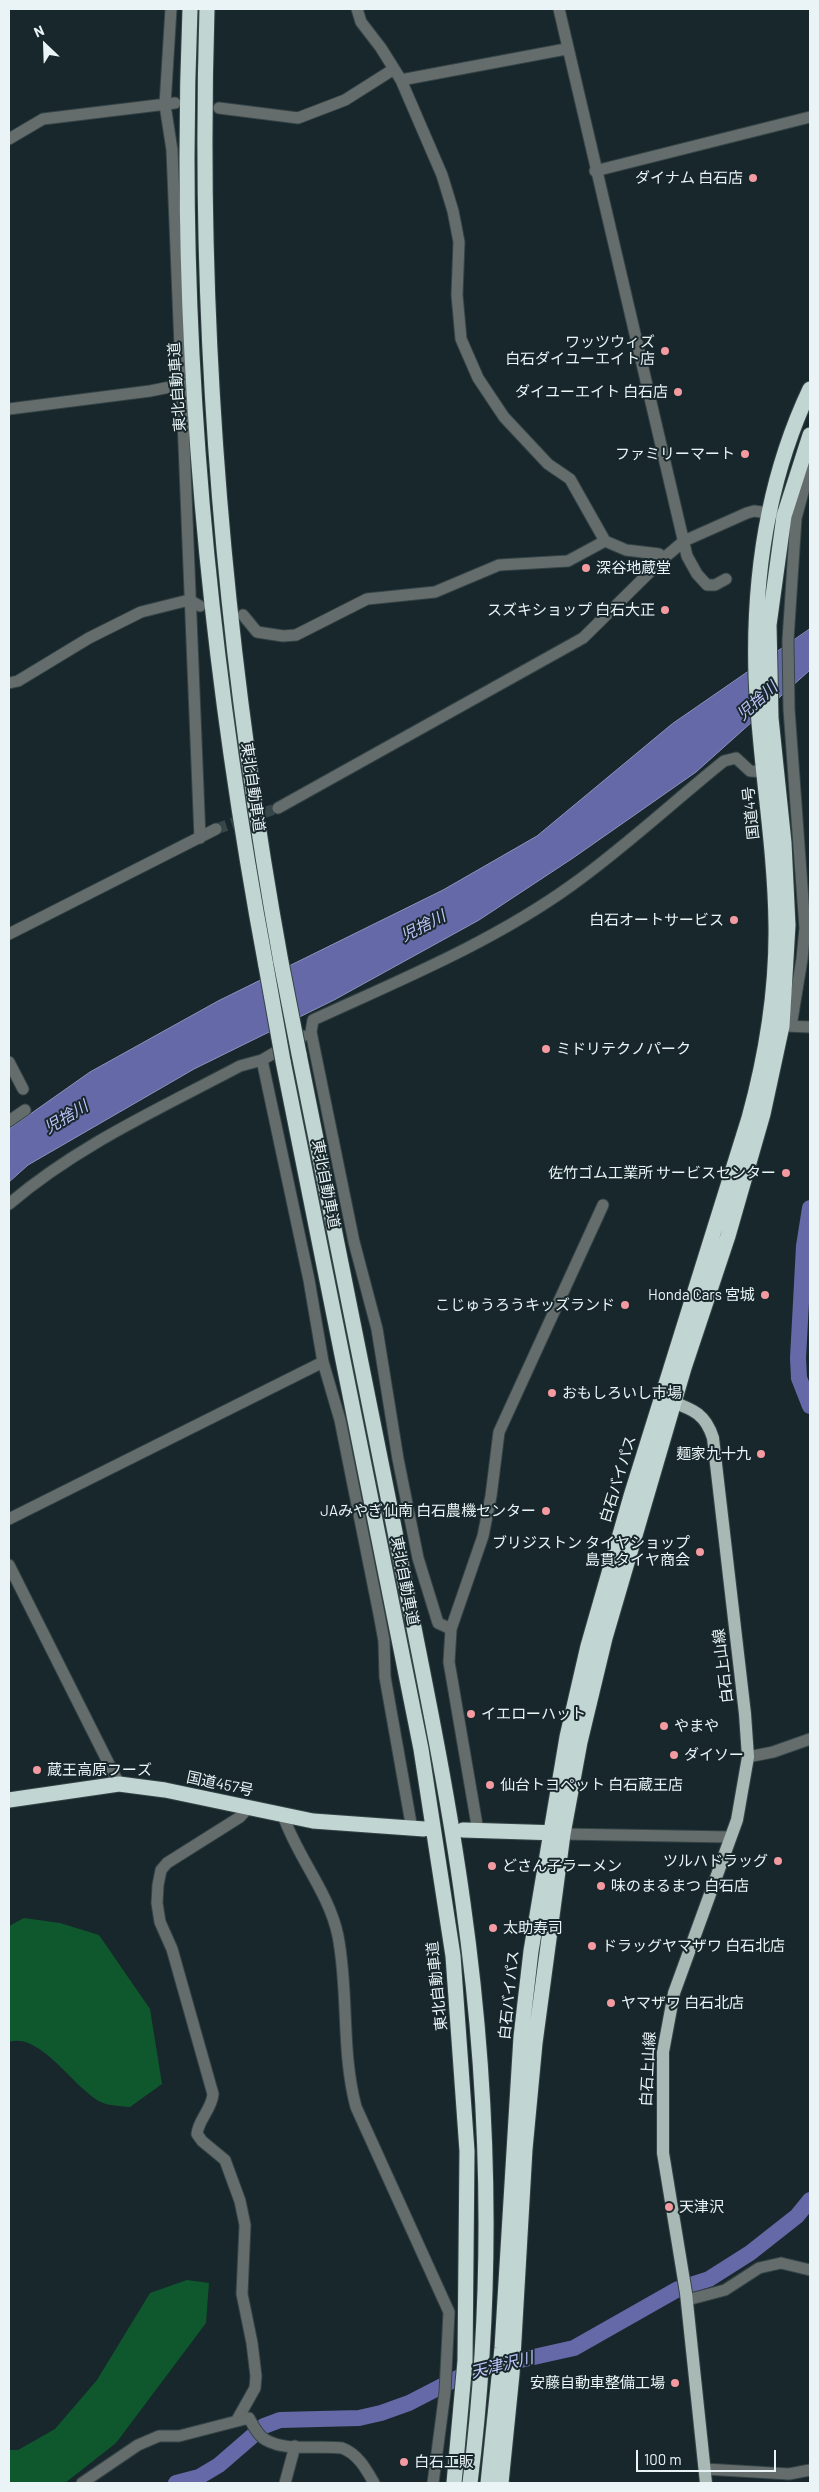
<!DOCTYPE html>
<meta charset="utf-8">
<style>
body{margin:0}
#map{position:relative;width:819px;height:2492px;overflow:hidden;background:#17272b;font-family:Barlow,sans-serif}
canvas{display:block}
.frame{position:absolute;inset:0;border:10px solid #eaf4f6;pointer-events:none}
.north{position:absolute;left:20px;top:20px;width:50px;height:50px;-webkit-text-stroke:4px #17272b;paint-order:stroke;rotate:336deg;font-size:14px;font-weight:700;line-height:20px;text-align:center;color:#eaf4f6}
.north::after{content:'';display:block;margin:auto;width:18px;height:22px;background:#eaf4f6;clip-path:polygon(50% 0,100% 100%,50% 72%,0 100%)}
.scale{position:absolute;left:636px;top:2450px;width:140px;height:22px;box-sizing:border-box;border:2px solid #eaf4f6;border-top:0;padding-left:6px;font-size:15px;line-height:18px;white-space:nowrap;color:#eaf4f6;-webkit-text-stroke:4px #17272b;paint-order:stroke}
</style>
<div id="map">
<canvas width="819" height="2492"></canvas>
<div class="frame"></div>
<div class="north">N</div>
<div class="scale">100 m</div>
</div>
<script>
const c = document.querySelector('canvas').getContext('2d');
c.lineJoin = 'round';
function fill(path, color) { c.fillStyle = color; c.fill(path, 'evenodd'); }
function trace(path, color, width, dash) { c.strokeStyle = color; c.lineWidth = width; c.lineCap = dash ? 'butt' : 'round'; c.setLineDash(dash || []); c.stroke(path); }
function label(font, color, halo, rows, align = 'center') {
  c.font = font + ' Barlow,"Noto Sans JP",sans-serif'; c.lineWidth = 4; c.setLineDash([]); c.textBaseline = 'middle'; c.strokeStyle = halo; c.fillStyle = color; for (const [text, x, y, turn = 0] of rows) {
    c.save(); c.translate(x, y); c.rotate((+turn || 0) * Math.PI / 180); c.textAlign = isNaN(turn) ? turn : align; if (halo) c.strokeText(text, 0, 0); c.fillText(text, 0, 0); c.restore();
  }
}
fill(new Path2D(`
 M24 1918 60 1923 99 1935 150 2009 162 2084 130 2107C122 2106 111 2106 103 2103 76 2092 41 2031 9 2042V1926Z
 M187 2280 209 2283 206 2323 116 2443 65 2483H9V2450H18L55 2429 97 2380 150 2293Z`), '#0f582e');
const water = new Path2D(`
 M810 629V670L696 772 573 858 479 920 334 1000 194 1069 28 1165 9 1182V1129L90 1072 218 1001 443 890 537 836 672 724Z`);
fill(water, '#6569a7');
trace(water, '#8d93bf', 1);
trace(new Path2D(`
 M810 1208 804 1246 798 1358 799 1378 810 1406
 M176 2483 199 2477 219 2465 264 2426 280 2420 359 2418 381 2413 409 2403 471 2371 574 2348 678 2289 709 2279 750 2253 797 2216 810 2200`), '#6569a7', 16);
trace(new Path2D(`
 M216 829 278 808`), '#374649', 11, [11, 5.5]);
const minor = new Path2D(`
 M171 9 165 105 172 150 200 838
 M357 9 361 22 381 48 401 80 442 175 453 211 459 242 457 295 461 339 478 378 504 417 548 464 570 479 605 541 626 550 659 554 664 558
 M559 9 687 556 697 574 707 585H715L726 579
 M401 80 566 49
 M219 108 298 118 345 100 394 69
 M9 139 43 119 175 103
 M595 171 810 117
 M9 409 150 391 180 385
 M243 615 257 632 283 636 296 635 367 599 435 592 499 565 568 561 605 541
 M9 683 18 681 89 638 141 612 189 600 200 606
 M278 808 583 638 664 558 684 541 747 513 754 511 776 514
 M9 934 216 829
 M786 1026 810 1027
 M791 1026 802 959 805 928 789 709 788 640 796 518 810 466
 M262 1060 309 1280 323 1362 340 1420 379 1614 384 1641 385 1677 412 1829
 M9 1062 23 1089
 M9 1121 25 1110
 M9 1204C78 1145 161 1108 240 1066L262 1060 303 1036
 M9 1519 323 1362
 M9 1565 119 1784
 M451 1629 438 1623 418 1558 398 1459 377 1329 354 1242 311 1032 313 1020C400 980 493 942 572 885 625 847 673 802 724 761L736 758 750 771 764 772
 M748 1757 773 1752 810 1739
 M283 1815C297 1857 329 1892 338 1936 349 1993 341 2051 356 2107L449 2312 445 2392 433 2483
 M478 1831 449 1662 451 1629 483 1536 491 1496 499 1432 603 1205
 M563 1834 730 1837
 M687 2300 725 2290 759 2268 781 2263 810 2270
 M237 2420 255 2388 256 2376 252 2343 242 2294 245 2225 240 2201 225 2160 202 2141 197 2134C198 2120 212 2109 213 2094L172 1949 160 1922 157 1903 158 1885 161 1870 167 1863 240 1817 249 1807
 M705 2469 789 2474 810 2470
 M82 2483 138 2445 159 2436H179L249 2418C253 2425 258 2436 266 2440 287 2452 319 2445 342 2448 358 2454 366 2469 374 2483
 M285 2483 295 2446`);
const major = new Path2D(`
 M667 1400C691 1409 705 1412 713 1438L745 1714 748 1757 737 1820 674 1993 663 2052V2153L686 2293 706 2483`);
const highway = new Path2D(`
 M190 9C177 329 207 651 266 966
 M207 9C197 327 224 649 281 962
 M299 1054C331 1213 363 1373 395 1532 419 1655 446 1779 463 1903 490 2094 494 2292 470 2483
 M283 1061 421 1749 453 1956 467 2151 465 2361 454 2483
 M9 1800 119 1784 165 1790 313 1821 424 1829
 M463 1830 559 1833
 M488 2483 502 2348 521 2037 531 1951 567 1737 588 1646 631 1496 749 1118C766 1056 777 990 776 924 775 841 759 759 756 676 753 576 767 480 810 389
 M501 2483 512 2374 525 2149 535 2043 563 1834 580 1742 605 1638 684 1368 728 1236 763 1114 782 1026 788 925 784 843 771 718 769 625 784 516 810 435`);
trace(minor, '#354447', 13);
trace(major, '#354447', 14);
trace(highway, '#354447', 17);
trace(minor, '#656d6c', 11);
trace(major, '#a7b8b5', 12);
trace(highway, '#c1d5d2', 15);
const highwayBridge = new Path2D(`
 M281 962 299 1054
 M266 966 283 1061`);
trace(highwayBridge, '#354447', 17, []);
trace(highwayBridge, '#c1d5d2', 15);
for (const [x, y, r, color] of [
 [753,178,5,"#f49aa1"],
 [665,351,5,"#f49aa1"],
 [678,392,5,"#f49aa1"],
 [745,454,5,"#f49aa1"],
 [586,568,5,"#f49aa1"],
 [665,610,5,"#f49aa1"],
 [734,920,5,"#f49aa1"],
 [546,1049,5,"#f49aa1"],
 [786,1173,5,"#f49aa1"],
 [765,1295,5,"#f49aa1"],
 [625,1305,5,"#f49aa1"],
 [552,1393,5,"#f49aa1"],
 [761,1454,5,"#f49aa1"],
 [546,1511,5,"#f49aa1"],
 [700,1552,5,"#f49aa1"],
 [471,1714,5,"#f49aa1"],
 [664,1726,5,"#f49aa1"],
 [674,1755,5,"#f49aa1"],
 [37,1770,5,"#f49aa1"],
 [490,1785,5,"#f49aa1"],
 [778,1861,5,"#f49aa1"],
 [492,1866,5,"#f49aa1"],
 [601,1886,5,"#f49aa1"],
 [493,1928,5,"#f49aa1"],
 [592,1946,5,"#f49aa1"],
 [611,2003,5,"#f49aa1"],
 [669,2207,5,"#f49aa1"],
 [675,2383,5,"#f49aa1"],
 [404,2462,5,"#f49aa1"]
]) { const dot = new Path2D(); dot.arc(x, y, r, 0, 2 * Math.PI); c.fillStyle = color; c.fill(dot); trace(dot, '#17272b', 2); }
label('15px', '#eaf4f6', '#17272b', [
 ["ダイナム 白石店",743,178,"right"],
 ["ワッツウィズ",655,342,"right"],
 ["白石ダイユーエイト店",655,359,"right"],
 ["ダイユーエイト 白石店",668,392,"right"],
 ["ファミリーマート",735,454,"right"],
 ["深谷地蔵堂",596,568],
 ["スズキショップ 白石大正",655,610,"right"],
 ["白石オートサービス",724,920,"right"],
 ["ミドリテクノパーク",556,1049],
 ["佐竹ゴム工業所 サービスセンター",776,1173,"right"],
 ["Honda Cars 宮城",755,1295,"right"],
 ["こじゅうろうキッズランド",615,1305,"right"],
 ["おもしろいし市場",562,1393],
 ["麺家九十九",751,1454,"right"],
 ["JAみやぎ仙南 白石農機センター",536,1511,"right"],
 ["ブリジストン タイヤショップ",690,1543,"right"],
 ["島貫タイヤ商会",690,1560,"right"],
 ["イエローハット",481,1714],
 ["やまや",674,1726],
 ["ダイソー",684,1755],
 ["蔵王高原フーズ",47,1770],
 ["仙台トヨペット 白石蔵王店",500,1785],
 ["ツルハドラッグ",768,1861,"right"],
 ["どさん子ラーメン",502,1866],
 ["味のまるまつ 白石店",611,1886],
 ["太助寿司",503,1928],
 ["ドラッグヤマザワ 白石北店",602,1946],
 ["ヤマザワ 白石北店",621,2003],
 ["天津沢",679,2207],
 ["安藤自動車整備工場",665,2383,"right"],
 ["白石工販",414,2462]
], 'left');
label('15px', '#eaf4f6', '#17272b', [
 ["東北自動車道",177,387,-94],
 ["東北自動車道",253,787,82],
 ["国道4号",751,813,-96],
 ["東北自動車道",326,1184,79],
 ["白石バイパス",618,1479,-73],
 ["東北自動車道",405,1581,79],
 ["白石上山線",723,1666,-97],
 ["国道457号",220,1784,12],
 ["東北自動車道",437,1986,-96],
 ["白石バイパス",509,1995,-84],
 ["白石上山線",648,2069,-87]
]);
label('italic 16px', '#bfc5fb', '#17272b', [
 ["児捨川",757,701,-42],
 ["児捨川",423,926,-27],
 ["児捨川",66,1117,-31],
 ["天津沢川",502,2365,-14]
]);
</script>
